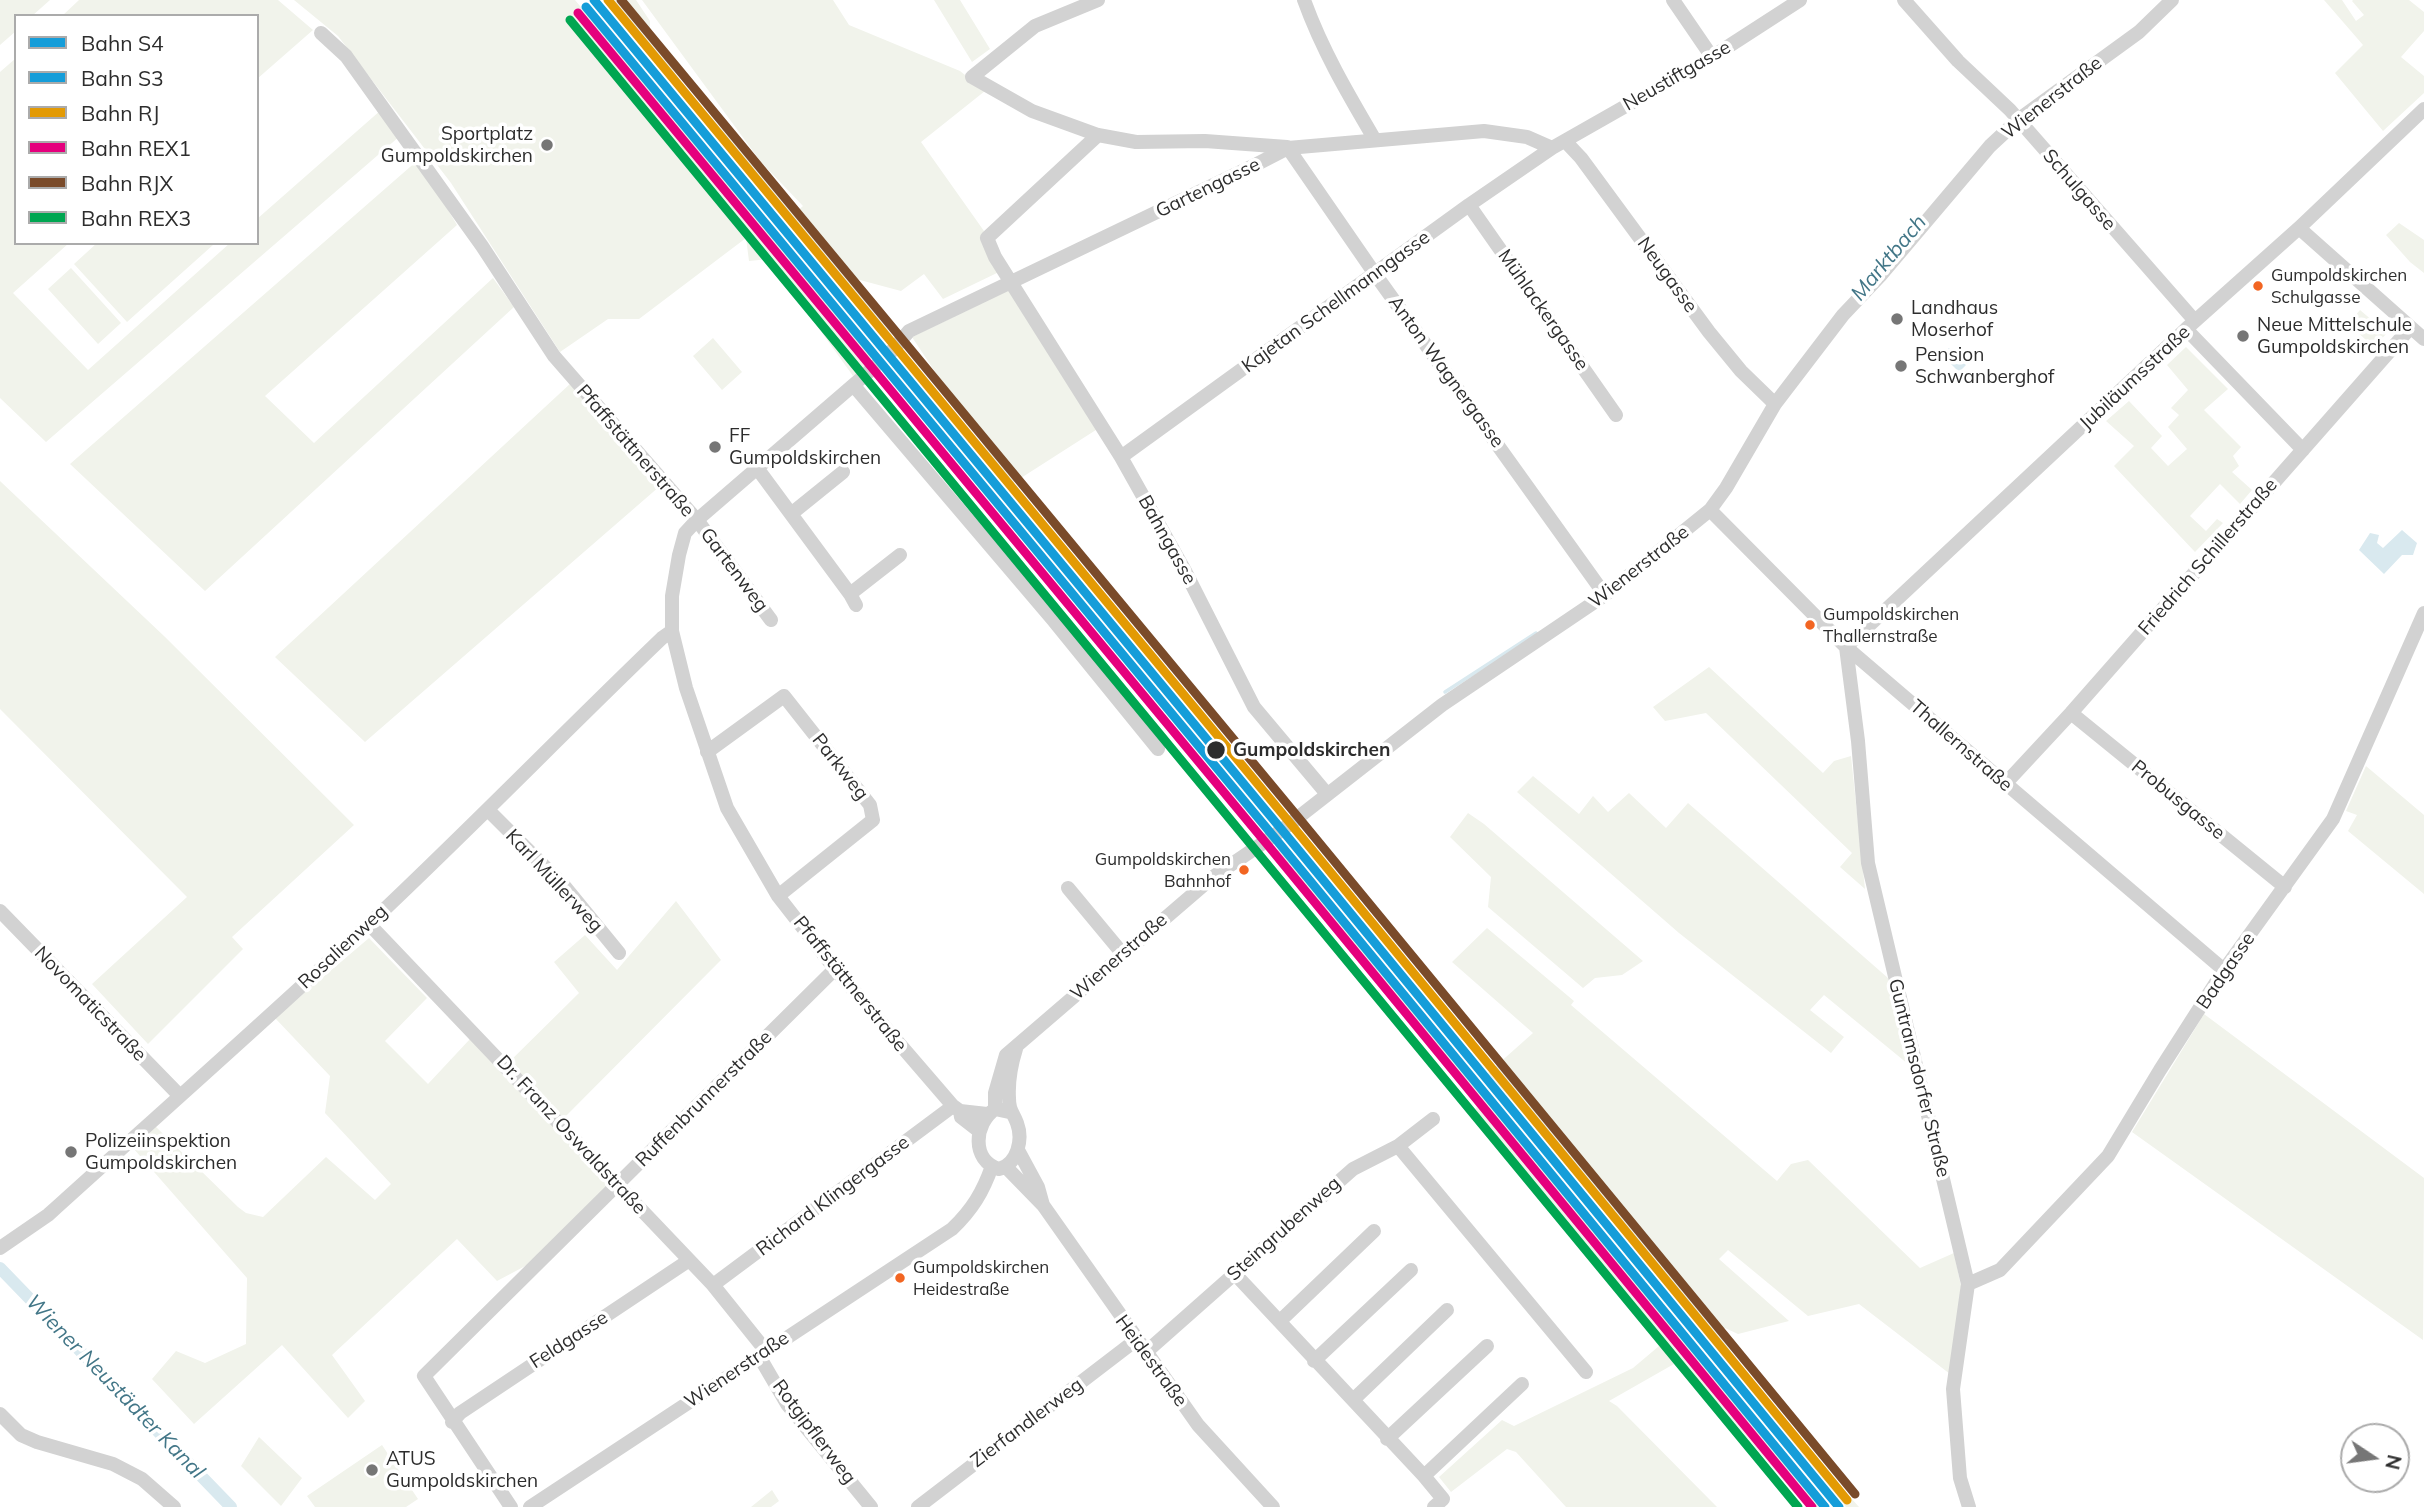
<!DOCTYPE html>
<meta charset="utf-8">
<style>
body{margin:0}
#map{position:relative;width:2424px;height:1507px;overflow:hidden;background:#fff;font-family:Mulish,sans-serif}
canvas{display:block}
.legend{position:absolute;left:14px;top:14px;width:245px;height:231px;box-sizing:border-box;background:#fff;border:2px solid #ababab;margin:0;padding:9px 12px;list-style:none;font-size:21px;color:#2d2d2d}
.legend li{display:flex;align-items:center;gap:14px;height:35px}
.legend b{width:35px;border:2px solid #ababab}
.north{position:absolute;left:2340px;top:1423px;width:70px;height:70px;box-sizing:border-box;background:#fff;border:2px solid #ababab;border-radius:50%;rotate:103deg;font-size:19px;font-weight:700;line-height:28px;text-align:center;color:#2d2d2d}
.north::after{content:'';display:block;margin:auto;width:24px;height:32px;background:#767676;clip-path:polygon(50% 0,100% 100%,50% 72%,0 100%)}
</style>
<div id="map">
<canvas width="2424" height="1507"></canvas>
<ul class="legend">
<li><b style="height:9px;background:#159dd9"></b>Bahn S4</li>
<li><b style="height:9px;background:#159dd9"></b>Bahn S3</li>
<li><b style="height:9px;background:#e39a04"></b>Bahn RJ</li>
<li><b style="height:9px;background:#e5007d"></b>Bahn REX1</li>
<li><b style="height:9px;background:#7a4b2a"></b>Bahn RJX</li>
<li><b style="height:9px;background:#00a651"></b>Bahn REX3</li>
</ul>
<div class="north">N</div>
</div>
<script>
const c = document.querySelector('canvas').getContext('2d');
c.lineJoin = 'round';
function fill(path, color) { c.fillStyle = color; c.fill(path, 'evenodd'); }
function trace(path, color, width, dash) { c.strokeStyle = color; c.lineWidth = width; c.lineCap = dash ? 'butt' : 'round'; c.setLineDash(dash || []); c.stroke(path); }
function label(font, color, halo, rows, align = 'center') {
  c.font = font + ' Mulish,sans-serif'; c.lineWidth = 7; c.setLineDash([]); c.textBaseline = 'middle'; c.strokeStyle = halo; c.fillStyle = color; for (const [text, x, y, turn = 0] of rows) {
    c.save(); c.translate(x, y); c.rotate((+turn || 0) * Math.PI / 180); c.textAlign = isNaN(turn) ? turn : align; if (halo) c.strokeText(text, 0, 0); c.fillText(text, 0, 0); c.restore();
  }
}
fill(new Path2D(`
 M0 0H50L32 16H16V31L0 45Z
 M79 0H278L313 30 257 79V16H62Z
 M294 0H575L872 358 868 365 853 376 769 259 749 261 746 238 639 319H608L560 352 451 183 338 36Z
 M603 0H636L650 21V34L684 87 796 212 803 206 761 162 642 0H833L849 25 960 71 985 91 921 142 984 231 982 244 999 272 943 299 924 274 901 291 845 276 892 335 881 336Z
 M934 0H960L990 49 972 62Z
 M2324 0H2342L2356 21 2364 15 2352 1 2353 0H2409L2424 12V31L2401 57 2424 76V93L2383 131 2335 73 2363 45Z
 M16 58V243H69L13 293 88 370 230 243H257V219L381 110 400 136 46 442 0 398V72Z
 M418 160 457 225 265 396 314 443 493 278 514 307 205 591 70 464Z
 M2399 223 2424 240V273L2410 262 2386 235Z
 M97 243H212L213 245 127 322 74 264Z
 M71 268 121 323 98 344 48 289Z
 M1009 290 1099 428 1010 485 912 337Z
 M2360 310 2387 333 2374 347 2348 324Z
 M713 338 742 372 722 390 693 356Z
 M2186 347 2228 389 2204 410 2241 447 2233 456 2239 466 2232 472 2252 490 2240 504 2220 484 2190 516 2206 531 2217 519 2223 523 2195 552 2114 466 2134 446 2106 421 2129 401 2162 436 2151 448 2168 466 2187 449 2168 427 2179 415 2171 408 2188 390 2167 365Z
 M904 351 972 441 969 443 896 355Z
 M571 383 660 486 365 742 275 657Z
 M0 481 164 636 354 825 232 937 243 949 148 1044 92 984 187 897 0 709Z
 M1709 667 1823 773 1834 761 1851 756 1865 889 1840 867 1852 853 1706 713 1665 721 1653 707Z
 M2366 766 2424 815V894L2348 831 2357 815 2346 811Z
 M1533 776 1579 814 1593 796 1608 812 1629 793 1666 828 1688 803 1888 978 1908 1064 1824 995 1810 1010 1844 1037 1831 1053 1679 933 1517 792Z
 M1468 813 1484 824 1643 961 1622 975 1595 978 1583 988 1488 907 1491 877 1450 837Z
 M1280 848 1819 1507H1806L1681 1360 1609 1401 1617 1406 1717 1507H1566L1516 1452 1507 1449 1451 1492 1439 1477 1502 1420 1514 1426 1633 1368 1665 1341 1489 1128 1471 1114 1477 1107 1275 853Z
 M676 901 721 960 559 1123 613 1182 529 1264 497 1281 457 1239 332 1355 365 1401 348 1418 282 1345 194 1424 152 1379 176 1351 205 1363 246 1344 247 1278 133 1148 155 1126 238 1207 246 1213 263 1217 326 1157 375 1200 391 1184 325 1113 330 1076 275 1018 369 938 427 998 385 1041 428 1084 470 1039 501 1070 579 993 554 962 585 935 617 970Z
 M1487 928 1574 1001 1571 1005 1777 1181 1791 1164 1808 1160 1920 1268 1954 1253 1961 1286 1950 1374 1859 1304 1808 1316 1728 1250 1719 1259 1789 1321 1738 1334 1725 1328 1718 1332C1759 1395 1809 1451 1859 1507H1846L1540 1133 1488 1073 1533 1033 1452 962Z
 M2204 1014 2424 1178 2423 1340 2132 1132Z
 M259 1437 302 1478 281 1506 241 1466Z
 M382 1445 418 1499 406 1507H315L307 1496Z
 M772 1490 779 1501 771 1507H751Z`), '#f1f3eb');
fill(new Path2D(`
 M1949 348 1966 365 1959 372 1942 355Z
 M2402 530 2417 543 2413 555H2402L2384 574 2359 550 2370 533 2379 535 2377 543 2383 548Z`), '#d9e9ef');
trace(new Path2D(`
 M1445 692 1536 633`), '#d9e9ef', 3.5);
trace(new Path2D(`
 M0 1268 231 1507`), '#d9e9ef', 12);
trace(new Path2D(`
 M872 369 893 350`), '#d5d5d5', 14, [14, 7]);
trace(new Path2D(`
 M1098 0 1035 26 972 77 1032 111 1098 135 1136 142 1205 141 1287 147
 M1304 0C1322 50 1348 94 1375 140
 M1673 0 1712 57
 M1904 0 1958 61 2010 110 2195 321
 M321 33 346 56 482 246 554 356 697 520 771 620
 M1098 135 987 238 995 257 1121 457 1185 571 1254 707 1327 794
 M1565 141 1581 158 1709 332 1741 371 1775 404
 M1288 148 1375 274 1605 595
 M1469 205 1616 415
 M2299 228 2424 339
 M2186 329 2303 450
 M893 350 909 331 1257 164 1288 148 1484 131 1527 137 1552 148
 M872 369 697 520 685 533 679 555 672 596V631L686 688 727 808 778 896 835 969 953 1106 960 1111 961 1117 979 1131
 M854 386 1054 621 1158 749
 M1121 457 1469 205 1552 148 1712 57 1800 0
 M757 468 850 594 856 605
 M1710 510 1846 647 2224 970
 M791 514 843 472
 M850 594 900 555
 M1846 647 1858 741 1868 863 1968 1284 1953 1389 1960 1478 1969 1507
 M1846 647 2186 329 2299 228 2424 109
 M2071 713 2285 887
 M707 752 784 696 870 805 873 820 778 896
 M2005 784 2071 713 2410 328
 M488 810 565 887 619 953
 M1068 888 1122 953
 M0 911 180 1096
 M369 924 713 1285 766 1351
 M995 1109V1093L1006 1055 1213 877 1282 830 1442 705 1605 595 1710 510 1726 488 1775 404 1843 315 1880 276 1990 146 2018 120 2139 32 2172 0
 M960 1111 987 1114
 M1009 1112 995 1109C974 1124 971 1160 999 1169 1018 1164 1023 1139 1017 1123 1013 1112 1009 1111 1009 1098 1008 1081 1011 1065 1016 1049
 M1398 1146 1586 1372
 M1018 1150 1038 1187 1043 1205
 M1006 1167 1043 1205 1198 1425 1273 1507
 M0 1248 48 1215C155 1118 264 1022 370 923 469 830 564 732 662 638L672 631
 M1235 1274 1424 1476 1443 1499 1434 1507
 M1968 1284 2000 1270 2108 1156 2160 1070 2224 970 2333 819 2424 613
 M713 1285 953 1106
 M1280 1321 1374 1231
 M1145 1353 1353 1169 1398 1146 1433 1119
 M759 1356 787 1404 871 1507
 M1314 1361 1411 1270
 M1353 1400 1447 1310
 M0 1414 21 1435 37 1442 113 1464 142 1479 174 1507
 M452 1422 460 1413 688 1261
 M1387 1439 1487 1346
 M1424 1476 1522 1384
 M511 1507 424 1376 835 969
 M530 1507 952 1229C972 1210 983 1192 992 1166
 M918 1507 1136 1340`), '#d2d2d2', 14);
trace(new Path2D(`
 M594 0 1282 830 1839 1507`), '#159dd9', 9);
trace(new Path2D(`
 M586 7 1274 837 1825 1507`), '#159dd9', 9);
trace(new Path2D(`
 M608 0 1290 823 1847 1500`), '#e39a04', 9);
trace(new Path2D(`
 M578 13 1266 843 1812 1507`), '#e5007d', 9);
trace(new Path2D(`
 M621 0 1298 817 1855 1494`), '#7a4b2a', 9);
trace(new Path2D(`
 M570 20 1798 1507`), '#00a651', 9);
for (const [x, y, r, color] of [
 [547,145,7,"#767676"],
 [2258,286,6,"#f26522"],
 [1897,319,7,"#767676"],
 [2243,336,7,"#767676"],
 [1901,366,7,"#767676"],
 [715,447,7,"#767676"],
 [1810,625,6,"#f26522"],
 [1216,750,10,"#2d2d2d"],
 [1244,870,6,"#f26522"],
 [71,1152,7,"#767676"],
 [900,1278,6,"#f26522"],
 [372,1470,7,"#767676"]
]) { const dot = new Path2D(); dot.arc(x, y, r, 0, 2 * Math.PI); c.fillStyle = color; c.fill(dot); trace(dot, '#fff', 2.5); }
label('17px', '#2d2d2d', '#fff', [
 ["Gumpoldskirchen",2271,276],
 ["Schulgasse",2271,298],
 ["Gumpoldskirchen",1823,615],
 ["Thallernstraße",1823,637],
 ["Gumpoldskirchen",1231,860,"right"],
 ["Bahnhof",1231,882,"right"],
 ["Gumpoldskirchen",913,1268],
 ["Heidestraße",913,1290]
], 'left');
label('19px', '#2d2d2d', '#fff', [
 ["Neustiftgasse",1677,76,-30],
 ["Wienerstraße",2052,98,-38],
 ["Gartengasse",1208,188,-26],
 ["Schulgasse",2079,190,49],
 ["Neugasse",1667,275,54],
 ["Kajetan Schellmanngasse",1336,302,-36],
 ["Mühlackergasse",1543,310,55],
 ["Anton Wagnergasse",1446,372,54],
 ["Jubiläumsstraße",2135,378,-43],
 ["Pfaffstättnerstraße",635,451,49],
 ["Bahngasse",1167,540,61],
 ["Friedrich Schillerstraße",2208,557,-49],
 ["Wienerstraße",1639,567,-38],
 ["Gartenweg",734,570,53],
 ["Thallernstraße",1961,746,41],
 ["Parkweg",840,767,52],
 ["Probusgasse",2178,800,39],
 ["Karl Müllerweg",554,881,47],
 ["Rosalienweg",343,947,-43],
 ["Wienerstraße",1119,957,-41],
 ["Badgasse",2226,971,-56],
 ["Pfaffstättnerstraße",850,984,51],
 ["Novomaticstraße",90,1004,46],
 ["Guntramsdorfer Straße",1919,1078,76],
 ["Ruffenbrunnerstraße",704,1099,-45],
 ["Dr. Franz Oswaldstraße",571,1135,47],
 ["Richard Klingergasse",833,1196,-37],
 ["Steingrubenweg",1284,1229,-42],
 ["Feldgasse",569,1340,-33],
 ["Heidestraße",1151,1361,54],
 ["Wienerstraße",737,1370,-34],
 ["Zierfandlerweg",1027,1423,-37],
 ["Rotgipflerweg",814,1432,53]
]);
label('19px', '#2d2d2d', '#fff', [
 ["Sportplatz",533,134,"right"],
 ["Gumpoldskirchen",533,156,"right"],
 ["Landhaus",1911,308],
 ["Moserhof",1911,330],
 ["Neue Mittelschule",2257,325],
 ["Gumpoldskirchen",2257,347],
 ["Pension",1915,355],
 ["Schwanberghof",1915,377],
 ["FF",729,436],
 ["Gumpoldskirchen",729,458],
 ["Polizeiinspektion",85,1141],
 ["Gumpoldskirchen",85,1163],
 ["ATUS",386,1459],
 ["Gumpoldskirchen",386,1481]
], 'left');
label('bold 19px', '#2d2d2d', '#fff', [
 ["Gumpoldskirchen",1233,750]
], 'left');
label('italic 21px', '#427687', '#fff', [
 ["Marktbach",1889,258,-50],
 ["Wiener Neustädter Kanal",115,1387,46]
]);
</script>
